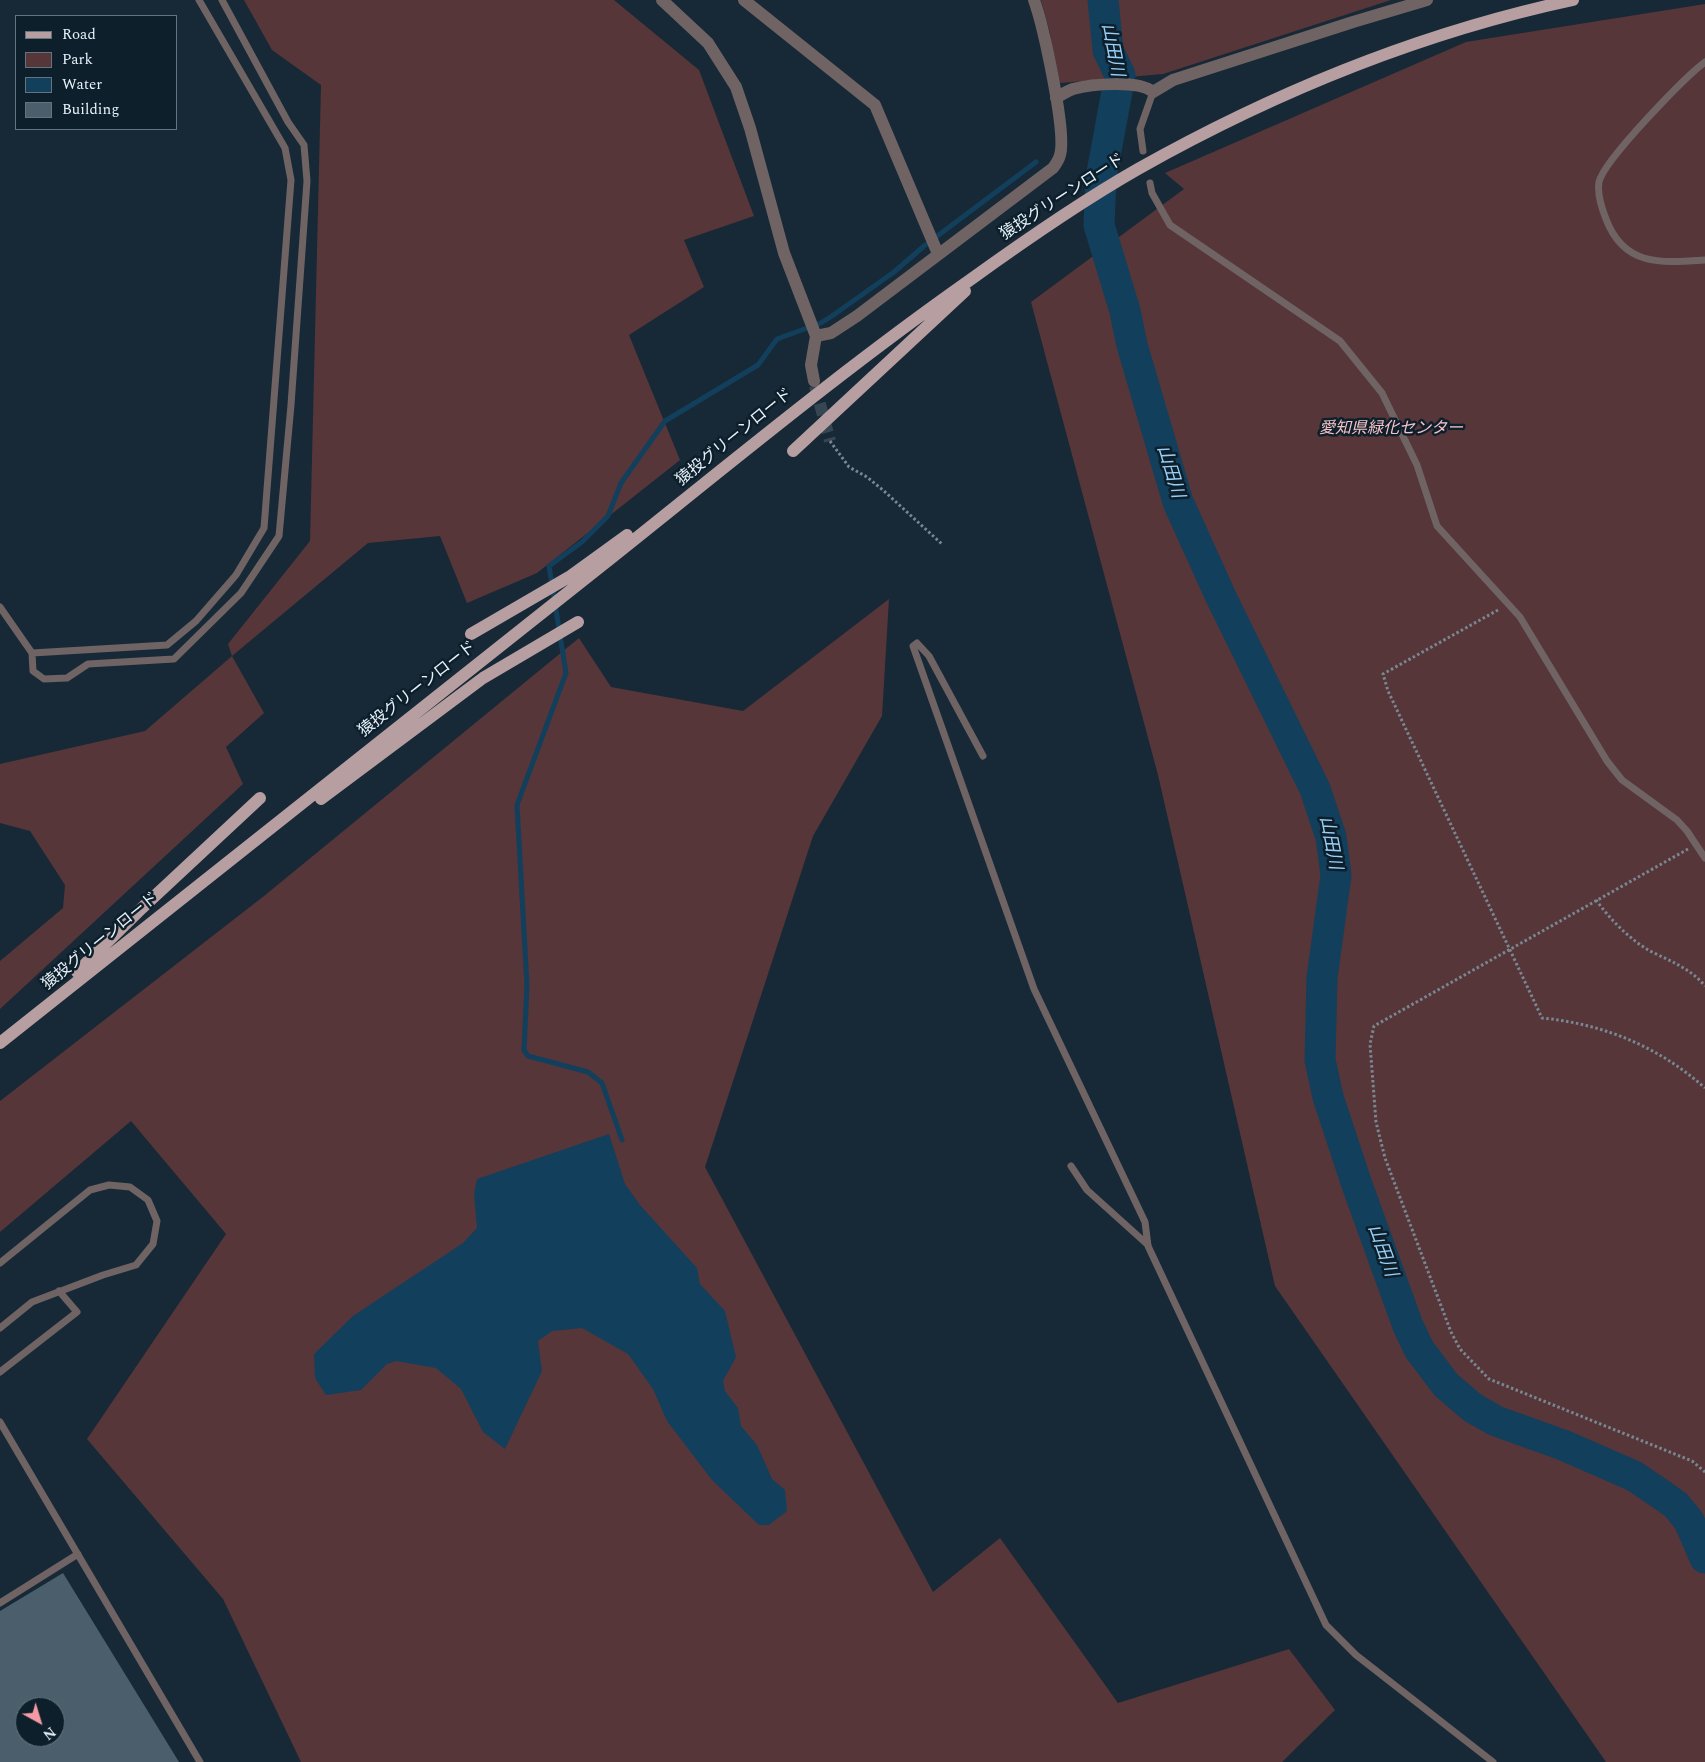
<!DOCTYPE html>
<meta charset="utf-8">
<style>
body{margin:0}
#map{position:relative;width:1705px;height:1762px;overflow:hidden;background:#172936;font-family:Spectral,serif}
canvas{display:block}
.legend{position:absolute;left:15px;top:15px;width:162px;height:115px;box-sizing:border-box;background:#0d1f2b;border:1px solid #64737e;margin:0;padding:6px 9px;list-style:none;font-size:15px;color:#e6f1fa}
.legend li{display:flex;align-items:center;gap:10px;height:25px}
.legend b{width:25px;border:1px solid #64737e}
.north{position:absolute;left:15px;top:1697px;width:50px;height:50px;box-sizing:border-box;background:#0d1f2b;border:1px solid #64737e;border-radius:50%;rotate:141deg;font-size:14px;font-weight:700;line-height:20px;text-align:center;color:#e6f1fa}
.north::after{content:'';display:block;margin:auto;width:18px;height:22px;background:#f49aa4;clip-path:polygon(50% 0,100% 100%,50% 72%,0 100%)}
</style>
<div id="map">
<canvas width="1705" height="1762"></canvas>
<ul class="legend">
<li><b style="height:6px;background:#b79fa1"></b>Road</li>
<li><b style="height:14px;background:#563639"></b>Park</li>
<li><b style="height:14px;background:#123f5c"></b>Water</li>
<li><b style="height:14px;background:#4a5e6c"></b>Building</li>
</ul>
<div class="north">N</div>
</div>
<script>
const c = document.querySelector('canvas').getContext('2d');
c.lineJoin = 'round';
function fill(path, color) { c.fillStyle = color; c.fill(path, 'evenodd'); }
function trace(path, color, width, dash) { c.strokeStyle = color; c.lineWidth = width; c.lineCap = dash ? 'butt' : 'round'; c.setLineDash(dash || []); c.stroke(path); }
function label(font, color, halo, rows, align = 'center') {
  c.font = font + ' Spectral,"Noto Sans JP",serif'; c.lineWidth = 5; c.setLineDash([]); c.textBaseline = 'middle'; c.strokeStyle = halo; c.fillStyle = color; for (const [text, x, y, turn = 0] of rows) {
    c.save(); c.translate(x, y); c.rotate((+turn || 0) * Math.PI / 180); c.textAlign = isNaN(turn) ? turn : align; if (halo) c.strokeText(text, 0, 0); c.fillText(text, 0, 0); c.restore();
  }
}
fill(new Path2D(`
 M244 0H614L699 70 754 216 684 240 704 287 629 335 680 460 537 573 467 603 440 536 368 543 232 656 264 713 226 747 243 784 0 1009V961L63 908 65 885 30 831 0 823V764L145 731 232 656 228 644 310 541 321 85 272 50Z
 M1041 0H1391L1163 74 1061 83 1056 79 1050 33Z
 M1705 4V1762H1606L1275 1286 1158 775 1031 302 1184 189 1165 173 1466 42Z
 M889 599 882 716 813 836 705 1167 933 1592 1000 1538 1118 1703 1289 1649 1335 1710 1282 1762H301L223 1599 87 1439 226 1234 131 1121 0 1232V1101L264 896 579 638 611 687 743 711Z`), '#563639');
fill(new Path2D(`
 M609 1134 625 1184 640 1205 697 1268 700 1284 725 1311 736 1357 723 1381 725 1391 738 1408 741 1426 757 1445 772 1479 785 1490 787 1511 769 1525H759L712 1480 667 1421 653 1389 628 1354 582 1328 552 1331 538 1341 542 1371 505 1449 483 1432 461 1389 436 1368 396 1361 387 1364 361 1390 326 1395 315 1378 314 1354 353 1316 463 1243 477 1228 474 1194 477 1179Z`), '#123f5c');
trace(new Path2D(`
 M622 1140 602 1083 597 1079 588 1072 528 1056 524 1050 527 985 517 805 566 673 549 566 582 542 608 516 621 483 665 421 758 365 777 339 821 323 832 316 894 272 924 246 1036 162`), '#123f5c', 5);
trace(new Path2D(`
 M1103 0 1108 50 1120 75 1101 178 1099 225 1125 311 1132 345 1178 502 1221 597 1315 789 1331 837 1336 875 1322 978 1320 1060 1328 1097 1356 1182 1408 1326 1419 1349 1446 1385 1473 1408 1496 1421 1563 1445 1634 1476 1662 1495 1676 1505 1689 1521 1705 1558`), '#123f5c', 31);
fill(new Path2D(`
 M63 1573 179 1762H0V1611ZM25 1707H55V1737H25Z`), '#4a5e6c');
trace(new Path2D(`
 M815 386 830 441`), '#364753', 12, [12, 6]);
trace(new Path2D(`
 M830 441 849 467 867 477 884 491 943 545
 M1498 610 1383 674 1388 691 1542 1018C1604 1024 1659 1047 1705 1088
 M1688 849 1374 1026 1370 1044 1376 1122 1385 1158 1451 1332 1460 1349 1489 1379 1692 1461 1705 1472
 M1596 900C1610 919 1629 939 1650 951 1670 961 1690 968 1705 986`), '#798793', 3, [2.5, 2.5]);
trace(new Path2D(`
 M1705 62C1685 77 1604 160 1599 182 1597 194 1602 209 1606 219 1624 267 1662 263 1705 260
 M1143 151 1140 129 1153 92
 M1150 183 1152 193 1170 225 1340 341 1382 393 1417 465 1437 526 1520 617 1607 761 1622 780 1677 820 1687 831 1705 858
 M0 607 32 653 33 671 44 679 67 678 88 664 174 659 241 593 279 536 291 405 307 181 304 145 288 122 222 0
 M32 653 167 645 196 621 236 575 264 528 291 180 285 148 199 0
 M983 756 929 656 917 643 913 646 1034 989 1145 1222 1148 1246 1326 1625 1356 1655 1493 1762
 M1071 1166 1087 1190 1148 1245
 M0 1263 90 1190 109 1185 130 1187 148 1200 157 1221 153 1244 136 1265 103 1275 32 1302 0 1328
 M0 1372 77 1312 59 1291
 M0 1422 200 1762
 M0 1603 78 1554`), '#6f6364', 7);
trace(new Path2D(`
 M662 0 708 43 736 87 750 128 784 253 816 336 811 365 814 381
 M744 0 875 105 938 254
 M1056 98C1061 95 1067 91 1073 89 1091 84 1139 80 1153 92L1173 80 1353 22 1427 0
 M816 336 831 333 857 316 1053 168C1056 164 1059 159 1060 155 1067 133 1043 25 1034 0`), '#6f6364', 12);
trace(new Path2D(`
 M793 451 965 291
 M471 634 569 577 627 535
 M321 799 483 678 578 622
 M77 972 142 908 260 798
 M0 1043C199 884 400 726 600 567 722 470 842 370 970 280 1024 241 1080 202 1138 169 1275 92 1419 33 1573 0`), '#b79fa1', 12);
label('16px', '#e6f1fa', '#0d1f2b', [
 ["猿投グリーンロード",1063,198,-33],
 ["猿投グリーンロード",735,438,-39],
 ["猿投グリーンロード",418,690,-38],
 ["猿投グリーンロード",101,942,-39]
]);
label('italic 16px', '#f6c2c7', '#0d1f2b', [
 ["愛知県緑化センター",1391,430]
]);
label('italic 18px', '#99cff7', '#0d1f2b', [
 ["山田川",1111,50,79],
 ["山田川",1169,472,73],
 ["山田川",1329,843,79],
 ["山田川",1381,1251,70]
]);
</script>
